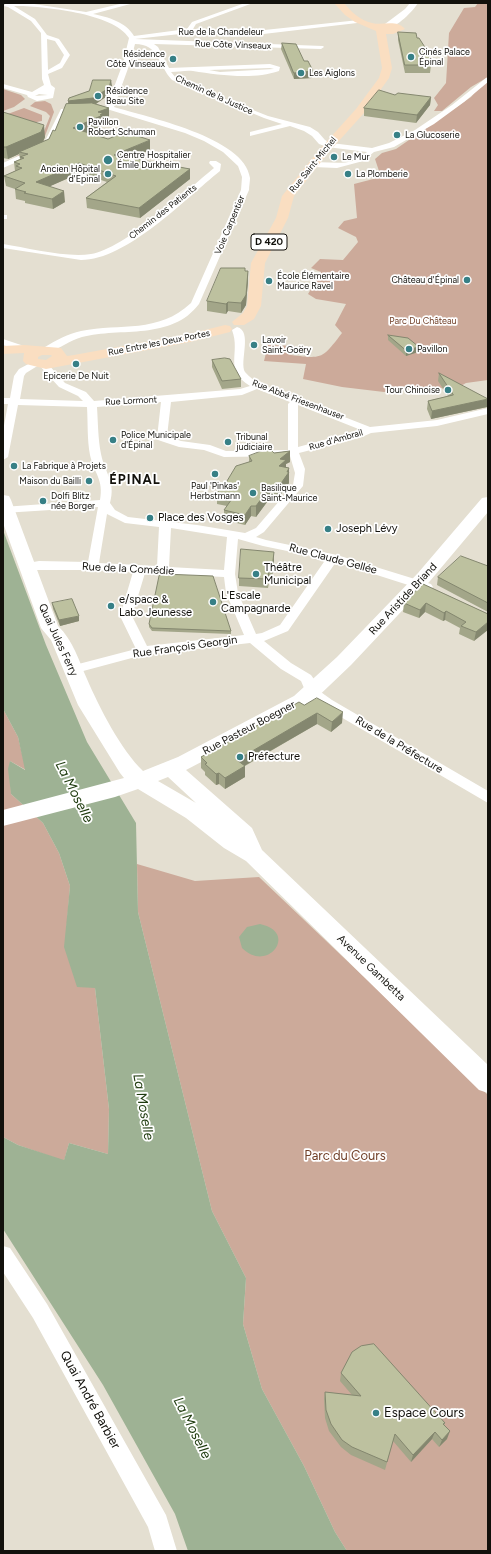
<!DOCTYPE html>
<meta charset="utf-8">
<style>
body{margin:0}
#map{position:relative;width:491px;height:1554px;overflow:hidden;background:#e4dfd1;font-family:Figtree,sans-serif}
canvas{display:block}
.frame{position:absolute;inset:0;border:4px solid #12110c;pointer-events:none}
</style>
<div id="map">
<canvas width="491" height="1554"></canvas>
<div class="frame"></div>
</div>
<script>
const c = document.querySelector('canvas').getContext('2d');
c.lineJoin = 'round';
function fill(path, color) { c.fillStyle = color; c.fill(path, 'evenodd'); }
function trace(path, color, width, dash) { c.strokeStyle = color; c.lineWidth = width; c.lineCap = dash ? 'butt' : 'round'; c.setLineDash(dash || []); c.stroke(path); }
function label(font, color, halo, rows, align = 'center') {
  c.font = font + ' Figtree,sans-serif'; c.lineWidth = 3.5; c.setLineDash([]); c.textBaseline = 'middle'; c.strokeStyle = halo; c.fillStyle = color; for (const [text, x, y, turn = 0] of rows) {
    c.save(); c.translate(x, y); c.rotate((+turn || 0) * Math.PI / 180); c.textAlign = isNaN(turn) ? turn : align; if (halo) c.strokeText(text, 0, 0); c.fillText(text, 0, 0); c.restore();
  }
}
fill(new Path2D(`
 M478 3H488V77L471 87 442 111H434L438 105 434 98 446 83 449 33 464 8 475 7Z
 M488 81V380L466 383 448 393 445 392 442 388H420L384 392 342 387 303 379 306 364 264 361 268 345 295 346 291 355C323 359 322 359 342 333L335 325 346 304 316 299 308 294 321 272 311 268 320 259 343 260 358 242 356 237 338 228 344 221 357 218 354 184 381 177 375 159 382 153 396 149 471 97 482 84Z
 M3 89 21 95 25 99 14 107 3 111Z
 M45 101 51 104 54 112 42 144 39 148 15 157 39 144 50 116 46 112 30 106 35 102Z
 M24 108 42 115V121L32 123 5 115Z
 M3 709 18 737 26 770 10 761 11 794 43 823 59 853 70 886 65 947 95 988 109 1109 108 1154 69 1143 64 1161 18 1145 3 1137Z
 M137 864 195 881 259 877 488 1095V1551H347L335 1532 304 1466 262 1389 243 1324 246 1278 212 1211 138 912Z`), '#ccaa9a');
fill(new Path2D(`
 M3 530 46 645 87 742 136 823 138 912 212 1211 246 1278 243 1324 262 1389 304 1466 335 1532 347 1551H188L175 1514 103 1385 3 1229V1137L18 1145 64 1160 69 1143 108 1154 109 1109 95 988 77 987 64 947 70 886 59 853 43 823 11 794 8 769 10 761 25 770 18 737 3 709Z
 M260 924C299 932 268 974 242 948L239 937 247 927Z`), '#9eb294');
fill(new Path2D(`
 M6 3 34 4 86 12 124 3H134L93 14C108 17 126 22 134 36L187 29 192 22 245 3H253L196 24 193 29 255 31 359 20V22L357 23 255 35 189 33 135 39 323 46 324 47 321 49 154 44 158 47 169 68 270 64 280 67 279 71C253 80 219 75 193 71 186 70 178 72 171 72L176 78 195 87 268 116 310 127 318 132 325 140 331 143 372 148 389 143 415 130 452 105 486 78 488 77V82L464 102 434 124 394 147 374 152 363 161 337 168 313 167 309 165 310 163C329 160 352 169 367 152L327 147 319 144 312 136 304 131 290 126 250 136V132L282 124 264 118 172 80C158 65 159 44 135 44L130 63 114 107C146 117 245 137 250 178 250 182 249 186 249 190L199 304C171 341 121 327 82 337 70 340 60 349 48 352L45 351V347C56 340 68 334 81 331 121 323 158 334 191 303L241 190 242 177 238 166 223 152 204 141 185 133 110 110 66 112 49 148 3 168V163L43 145 61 109 107 106 123 63 129 38C114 13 42 6 14 6L35 19 47 35 59 39 70 55 62 68 48 74 51 85 55 88 53 98 37 101 28 97 27 95 3 88V84L32 92 44 85 42 79 41 33 31 21 8 7 4 6ZM47 39 55 41 64 55 60 63 48 70ZM270 68 274 69 220 72 209 70ZM39 94 48 95 35 96Z
 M210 161H216L221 164 220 171C185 199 127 260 81 260L3 248V244C28 248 67 258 91 254 124 249 186 191 214 168L209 163Z
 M3 215H7V219H3Z
 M237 327C253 331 239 362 245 372 249 377 255 381 260 384L370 427 437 420 488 408V414L437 426 371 433 362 437 299 453 305 469 303 486 264 532 256 537 266 540 337 555 431 584 433 587 427 591 336 562 288 631 264 641 291 663 311 675 316 682 318 690 332 700 488 791V803L322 706 307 695 301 681 281 669 250 643 143 655 72 674 67 673 66 670 67 667 136 649 120 616 133 572 93 570H22L20 567 22 564 39 561 88 562 98 507 3 513V507L100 500C104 480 94 473 90 455 87 439 88 423 87 407L18 405 8 457 3 460V431L8 404H3V398H10L14 376 19 369 36 360 46 362 65 383 86 392 94 401 240 389 250 386C223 369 241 354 232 330ZM39 365 59 387 78 396 83 401 20 399 24 376 26 373ZM257 389 290 402 288 404V450L226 451 210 445 181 441 167 436 171 402 242 395ZM161 402 157 438 158 440 179 447 204 450 224 457 290 456 295 473 293 485 256 528 245 533 197 525 128 517 115 510 110 503C116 481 105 474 101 454 98 439 98 422 97 407ZM298 405 361 430 298 447ZM107 514 125 523 159 527 157 566 99 563ZM171 528 227 537 224 570 169 567ZM238 539 263 546 326 559 280 625 262 633 256 634 238 593 235 574ZM145 573 224 577 226 593 244 635 147 646 132 616Z
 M3 339 27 347 29 349 24 352 3 345Z
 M3 1246 10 1248 47 1304 166 1515 177 1551H155L148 1527 33 1318 3 1272Z`), '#fff');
fill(new Path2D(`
 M410 3H418C413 11 395 30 385 28V24L405 9Z
 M3 495 9 496 11 500 58 626C73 640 79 661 87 679 99 707 121 750 143 771L178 757 294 696 337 657 418 573 482 498 488 497V512L430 581 351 665 308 706 186 770 252 828 262 850 488 1065V1093L479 1090 246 861 224 848 186 818 138 789 115 797 3 826V810L124 778 120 773 78 705 51 640 41 628 3 523ZM168 777 196 803 158 781Z`), '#fff');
fill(new Path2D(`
 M334 3H344C351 12 360 20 372 23 383 26 396 19 405 29L393 34H386L392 68 389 78 364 113 328 153 294 196 288 218 265 263 261 306 254 319 244 325H234L232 322 243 313 247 306 251 263 276 218 282 196 320 149 356 109 379 78 382 68 376 31 355 22 345 15Z
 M225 325 230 326 232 329 230 332 190 342 46 369 26 364 23 361 24 353 3 354V346L24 345 61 348 67 356 74 355 189 334ZM42 355H51L52 356 46 360 38 359V357Z`), '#fadec1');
fill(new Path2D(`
 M398 32 417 38 431 65 430 73H405L398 40Z
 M282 43 304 61 312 78 294 79 281 49Z
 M112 86 110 94 96 104 109 108V117L104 120V125L86 132 108 139 150 150 131 158 190 169V179L140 218 87 208 86 198 107 182 80 173 50 186 65 202 53 209 25 203V201L16 199 15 189 6 186 4 176 15 171 14 162 20 159 19 154 8 159 3 158V112L45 137 43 142 49 139 55 131 68 104V101Z
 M395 95 431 97 430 105 416 123 364 116V108Z
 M245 271H248V280L246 305 241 313 228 311 226 314 207 311V301Z
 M388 335 419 347 418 352 406 356 388 340Z
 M212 360 241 379V387L222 389 212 367Z
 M439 373 487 407 431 419 427 409 428 401 448 396 438 381Z
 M290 451V462L286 464V467L289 468V483L277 500 270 498 256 517 251 516 245 525 224 520V510L227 506 217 504V493L249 462V456Z
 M274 552 272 577H269L268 588 239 586V578Z
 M488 566V612L437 585 438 577Z
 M423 584 488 614 474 641 459 634 460 628 445 620 443 621 425 612 419 618 403 612 404 603Z
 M52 603 79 621 60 626 53 609Z
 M149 624 231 631V634L152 631 149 627Z
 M304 705 342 723 331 732 317 724 245 766V777L225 789 219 784 216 785 205 775V772L201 768V757Z
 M341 1373 445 1423 444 1425 447 1439 439 1447 432 1439 411 1462 393 1441 385 1470 351 1455 341 1447 329 1431 325 1418 324 1399 325 1392 352 1395 340 1381Z`), '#a3a689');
fill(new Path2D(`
 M313 71 312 78 294 79V73Z
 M111 80 112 86 110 94 94 105 69 107 68 101Z
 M431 97 430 105 416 123 417 115Z
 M109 108V117L104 120V125L74 138 73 128 98 112Z
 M44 125 45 137 42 144 19 152V154L8 159 6 147Z
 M150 140V150L114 165V155Z
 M79 163 80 173 37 192 36 182Z
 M190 169V179L140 218 139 208Z
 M64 191 65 202 53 209 52 199Z
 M248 271V280L246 305 241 313V303Z
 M228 302V311L226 314V304Z
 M419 347 418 352 406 356V350Z
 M488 399 487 407 431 419 432 411Z
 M290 451V462L286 464V471L278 477 280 459Z
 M289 468V483L277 500V489Z
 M270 487V498L256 517V506Z
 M251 506V516L245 525V515Z
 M274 552V560L272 577V569Z
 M269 569V577L268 588V579Z
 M426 603 425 612 419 618 420 610Z
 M446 611 445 620 443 621 444 613Z
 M79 616V621L60 626 59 620Z
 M488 622V630L474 641 476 632Z
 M343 712 342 723 331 732 332 722Z
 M317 713V724L237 770V760Z
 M245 766V777L225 789V778Z
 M219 773V784L216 785V774Z
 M450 1431 447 1439 439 1447 442 1440Z
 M435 1432 432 1439 411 1462 413 1455Z`), '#84876f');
const building = new Path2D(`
 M398 32 416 33 417 38H419L428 52 431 65H405Z
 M282 43 296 44 304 61H308L313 71 294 73Z
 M93 80H111L109 88 93 98 68 101 69 98 89 91Z
 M379 90 395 95 398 93 431 97 417 115 364 108Z
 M92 103 109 108 98 112 103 113 100 115H103L73 128 108 139 125 132 150 140 114 155 190 169 139 208 86 198 116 176 79 163 36 182 64 191 52 199 24 193 26 192 15 189 25 183 4 176 22 168 16 166 20 164 14 162 24 158 20 157 28 154 19 152 49 139 53 130 55 131 66 104Z
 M3 112 44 125 41 132 6 147H3Z
 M221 268H245V271H248L246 295 241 303 228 302 226 304 207 301Z
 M388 335 408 338 419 347 406 350Z
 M225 358 230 359 241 379 222 381 212 360Z
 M439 373 488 399 432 411 428 401 453 395Z
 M264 450H271L274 453 290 451 280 459 286 460 279 466 289 468 287 472H289L277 489 270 487 256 506H251L245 515 224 510 234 496 217 493 227 481 236 466 252 461 249 456Z
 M241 549 274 552 272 569H269L268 579 239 578Z
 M461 556 488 566V603L438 577Z
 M163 574 213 576 231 631 152 628 149 624 159 576Z
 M423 584 488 614V622L476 632 461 626 466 622 446 611 444 613 426 603 420 610 404 603Z
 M72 599 79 616 59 620 52 603Z
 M317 698 343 712 332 722 317 713 237 760 245 766 225 778 219 773 216 774 205 764 207 763 201 757 299 702 304 705Z
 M374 1344 445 1423 443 1424 450 1431 442 1440 435 1432 413 1455 395 1434 387 1462 352 1447 342 1440 331 1424 326 1410 325 1392 361 1396 341 1373 352 1352 361 1346Z`);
fill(building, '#bdc19f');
trace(building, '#84876f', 1);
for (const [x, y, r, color] of [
 [411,57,4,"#378086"],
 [173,59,4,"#378086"],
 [301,73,4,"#378086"],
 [98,96,4,"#378086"],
 [80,127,4,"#378086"],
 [397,135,4,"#378086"],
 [334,157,4,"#378086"],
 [108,160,5,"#378086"],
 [108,174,4,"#378086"],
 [348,174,4,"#378086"],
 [467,280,4,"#378086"],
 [269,281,4,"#378086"],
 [254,345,4,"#378086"],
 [409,349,4,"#378086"],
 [76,364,4,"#378086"],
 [448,390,4,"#378086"],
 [113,440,4,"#378086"],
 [228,442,4,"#378086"],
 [14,466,4,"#378086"],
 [215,474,4,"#378086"],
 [89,481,4,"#378086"],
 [253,493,4,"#378086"],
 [43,501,4,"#378086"],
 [150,518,4,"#378086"],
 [328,529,4,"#378086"],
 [256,574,4,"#378086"],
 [213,602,4,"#378086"],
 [111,606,4,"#378086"],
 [240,757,4,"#378086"],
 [376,1413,4,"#378086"]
]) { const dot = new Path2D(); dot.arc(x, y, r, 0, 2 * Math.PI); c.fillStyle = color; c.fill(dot); trace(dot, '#fff', 1.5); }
label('9px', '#12110c', '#fff', [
 ["Rue de la Chandeleur",221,32],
 ["Rue Côte Vinseaux",233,45,2],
 ["Chemin de la Justice",214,95,24],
 ["Rue Saint-Michel",313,165,-51],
 ["Chemin des Patients",163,212,-38],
 ["Voie Carpentier",230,225,-67],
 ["Rue Entre les Deux Portes",159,343,-11],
 ["Rue Abbé Friesenhauser",298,400,21],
 ["Rue Lormont",131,401,-3],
 ["Rue d'Ambrail",336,440,-16]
]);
label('9px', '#12110c', '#fff', [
 ["Cinés Palace",419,52],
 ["Épinal",419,62],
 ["Résidence",165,54,"right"],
 ["Côte Vinseaux",165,64,"right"],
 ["Les Aiglons",309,73],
 ["Résidence",106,91],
 ["Beau Site",106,101],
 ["Pavillon",88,122],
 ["Robert Schuman",88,132],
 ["La Glucoserie",405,135],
 ["Centre Hospitalier",117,155],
 ["Émile Durkheim",117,165],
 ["Le Mur",342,157],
 ["Ancien Hôpital",100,169,"right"],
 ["d'Epinal",100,179,"right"],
 ["La Plomberie",356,174],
 ["École Élémentaire",277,276],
 ["Maurice Ravel",277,286],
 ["Château d'Épinal",459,280,"right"],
 ["Lavoir",262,340],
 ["Saint-Goëry",262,350],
 ["Pavillon",417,349],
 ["Epicerie De Nuit",76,376,"center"],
 ["Tour Chinoise",440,390,"right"],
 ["Police Municipale",121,435],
 ["d'Épinal",121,445],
 ["Tribunal",236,437],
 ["judiciaire",236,447],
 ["La Fabrique à Projets",22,466],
 ["Maison du Bailli",81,481,"right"],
 ["Paul 'Pinkas'",215,486,"center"],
 ["Herbstmann",215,496,"center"],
 ["Basilique",261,488],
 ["Saint-Maurice",261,498],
 ["Dolfi Blitz",51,496],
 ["née Borger",51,506]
], 'left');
label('9px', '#6f3e26', '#fff', [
 ["Parc Du Château",423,321]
]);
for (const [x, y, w] of [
 [269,242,36]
]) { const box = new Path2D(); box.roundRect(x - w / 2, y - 8, w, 16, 3); c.fillStyle = '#fff'; c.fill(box); trace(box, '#12110c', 1); }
label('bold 10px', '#12110c', null, [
 ["D 420",269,242]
]);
label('11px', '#12110c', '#fff', [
 ["Place des Vosges",158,518],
 ["Joseph Lévy",336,529],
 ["Théâtre",264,568],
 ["Municipal",264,581],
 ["L'Escale",221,596],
 ["Campagnarde",221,609],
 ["e/space &",119,600],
 ["Labo Jeunesse",119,613],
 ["Préfecture",248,757]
], 'left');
label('11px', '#12110c', '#fff', [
 ["Rue Claude Gellée",333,559,15],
 ["Rue de la Comédie",128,569,3],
 ["Rue Aristide Briand",403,599,-47],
 ["Quai Jules Ferry",58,640,65],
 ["Rue François Georgin",185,647,-8],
 ["Rue Pasteur Boegner",249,728,-28],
 ["Rue de la Préfecture",399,745,31],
 ["Avenue Gambetta",371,968,44]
]);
c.letterSpacing = '1px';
label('bold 13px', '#12110c', '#fff', [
 ["ÉPINAL",135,480]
]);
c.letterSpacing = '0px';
label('13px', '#6f3e26', '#fff', [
 ["Parc du Cours",345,1156]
]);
label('13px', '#12110c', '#fff', [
 ["Quai André Barbier",90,1400,61]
]);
label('13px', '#12110c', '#fff', [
 ["Espace Cours",384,1413]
], 'left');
label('italic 14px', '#213d11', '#fff', [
 ["La Moselle",74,792,63],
 ["La Moselle",143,1107,80],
 ["La Moselle",192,1428,63]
]);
</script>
